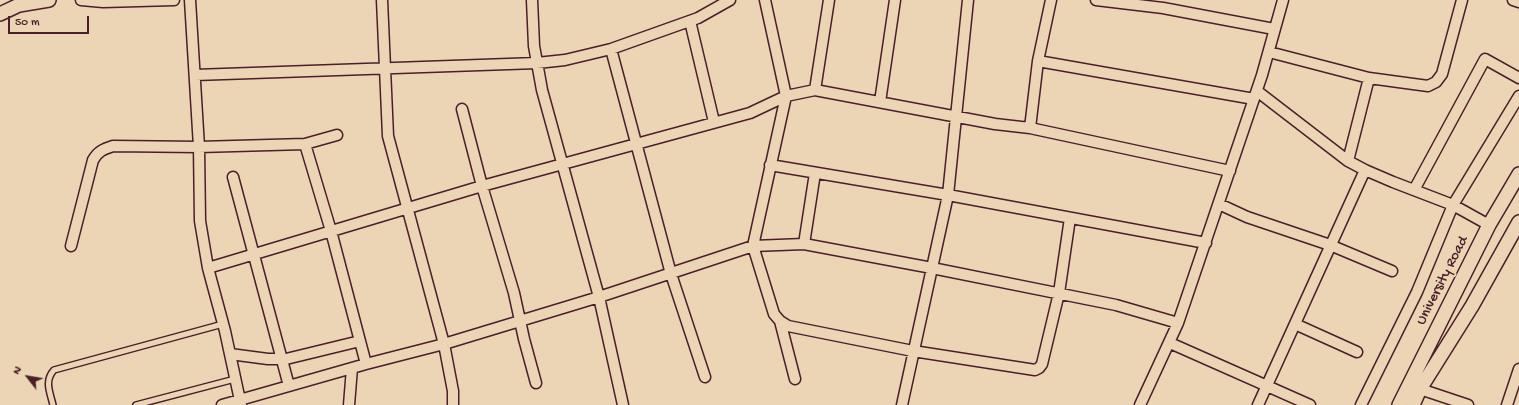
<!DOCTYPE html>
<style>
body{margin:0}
#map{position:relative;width:1519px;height:405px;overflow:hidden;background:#ebd5b4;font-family:"Gochi Hand",sans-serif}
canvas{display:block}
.north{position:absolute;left:8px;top:357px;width:40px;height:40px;-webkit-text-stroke:3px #ebd5b4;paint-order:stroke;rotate:301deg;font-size:11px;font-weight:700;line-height:16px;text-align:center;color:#4a1f2b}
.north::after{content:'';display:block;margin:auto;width:14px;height:18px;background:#4a1f2b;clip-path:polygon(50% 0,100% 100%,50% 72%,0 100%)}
.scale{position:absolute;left:8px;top:16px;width:81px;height:18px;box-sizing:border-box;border:2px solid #4a1f2b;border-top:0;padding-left:5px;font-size:12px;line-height:14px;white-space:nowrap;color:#4a1f2b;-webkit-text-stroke:3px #ebd5b4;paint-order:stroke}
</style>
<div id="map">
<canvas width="1519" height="405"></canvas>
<div class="north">N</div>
<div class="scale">50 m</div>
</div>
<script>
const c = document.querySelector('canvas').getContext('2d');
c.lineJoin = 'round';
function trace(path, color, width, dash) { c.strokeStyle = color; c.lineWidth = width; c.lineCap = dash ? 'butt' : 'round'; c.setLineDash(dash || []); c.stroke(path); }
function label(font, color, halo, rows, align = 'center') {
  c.font = font + ' "Gochi Hand",sans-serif'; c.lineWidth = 4; c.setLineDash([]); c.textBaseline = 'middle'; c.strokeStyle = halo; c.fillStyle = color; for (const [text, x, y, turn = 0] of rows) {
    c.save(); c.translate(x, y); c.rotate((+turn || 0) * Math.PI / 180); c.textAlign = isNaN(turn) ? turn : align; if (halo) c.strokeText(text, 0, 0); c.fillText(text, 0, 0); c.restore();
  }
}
const service = new Path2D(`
 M53 405C50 392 44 381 54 370L223 324
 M136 405 235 379`);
const minor = new Path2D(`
 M81 0 103 2 174 0
 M190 0 199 147 200 221 208 268 225 331 241 405
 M382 0 388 136 444 344 453 391V405
 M532 0 534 46 542 90 599 297 623 405
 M765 0 786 96 753 246 774 314 780 321 788 326 913 351 1035 370 1039 368 1042 364 1059 293 1070 218
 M1096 0 1163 8 1274 29
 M1513 0 1519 2
 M690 21 714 122
 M611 49 671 274 705 377
 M1269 52 1369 78 1348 161
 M1038 61 1254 99
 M195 75 537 63 565 60 611 49 698 18 730 0
 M1369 78 1428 86 1436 82 1442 74 1462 0
 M815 90 829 0
 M1257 91 1348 161 1365 170
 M880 102 895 0
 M462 109 482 186 514 293 524 339 536 383
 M1030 128 1038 61 1051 0
 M305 144 337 135
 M770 165 948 195 1206 243
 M233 177 289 386
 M1414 190 1485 59 1519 78
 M1219 204 1247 217 1330 245 1392 271
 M804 244 815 173
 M71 246 93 160C98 151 104 149 113 146L199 147 305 144 331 231 366 364
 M208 268 482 186 750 113 786 96 815 90 995 124 1030 128 1230 171
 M780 321 795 379
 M1295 324 1357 352
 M1170 343 1310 405
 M230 354 268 359H286L360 341
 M1414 387 1468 405
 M222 405 366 364 444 344 599 297 753 246 804 244 932 268 1116 305 1178 323
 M349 405 352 368
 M902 405 948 195 968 0
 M1140 405 1178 323 1262 75 1283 0
 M1258 405 1365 170 1393 182 1453 205 1489 225
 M1361 405 1417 292 1453 205 1519 96
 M1507 405 1519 369`);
const tertiary = new Path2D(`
 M0 14 19 5 49 0
 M1399 405 1489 225 1519 174
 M1413 405 1420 389 1472 306 1519 222`);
trace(service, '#4a1f2b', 8);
trace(minor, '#4a1f2b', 13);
trace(tertiary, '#4a1f2b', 16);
trace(service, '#ebd5b4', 5);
trace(minor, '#ebd5b4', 10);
trace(tertiary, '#ebd5b4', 13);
label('15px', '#4a1f2b', '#ebd5b4', [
 ["University Road",1443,281,-63]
]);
</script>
